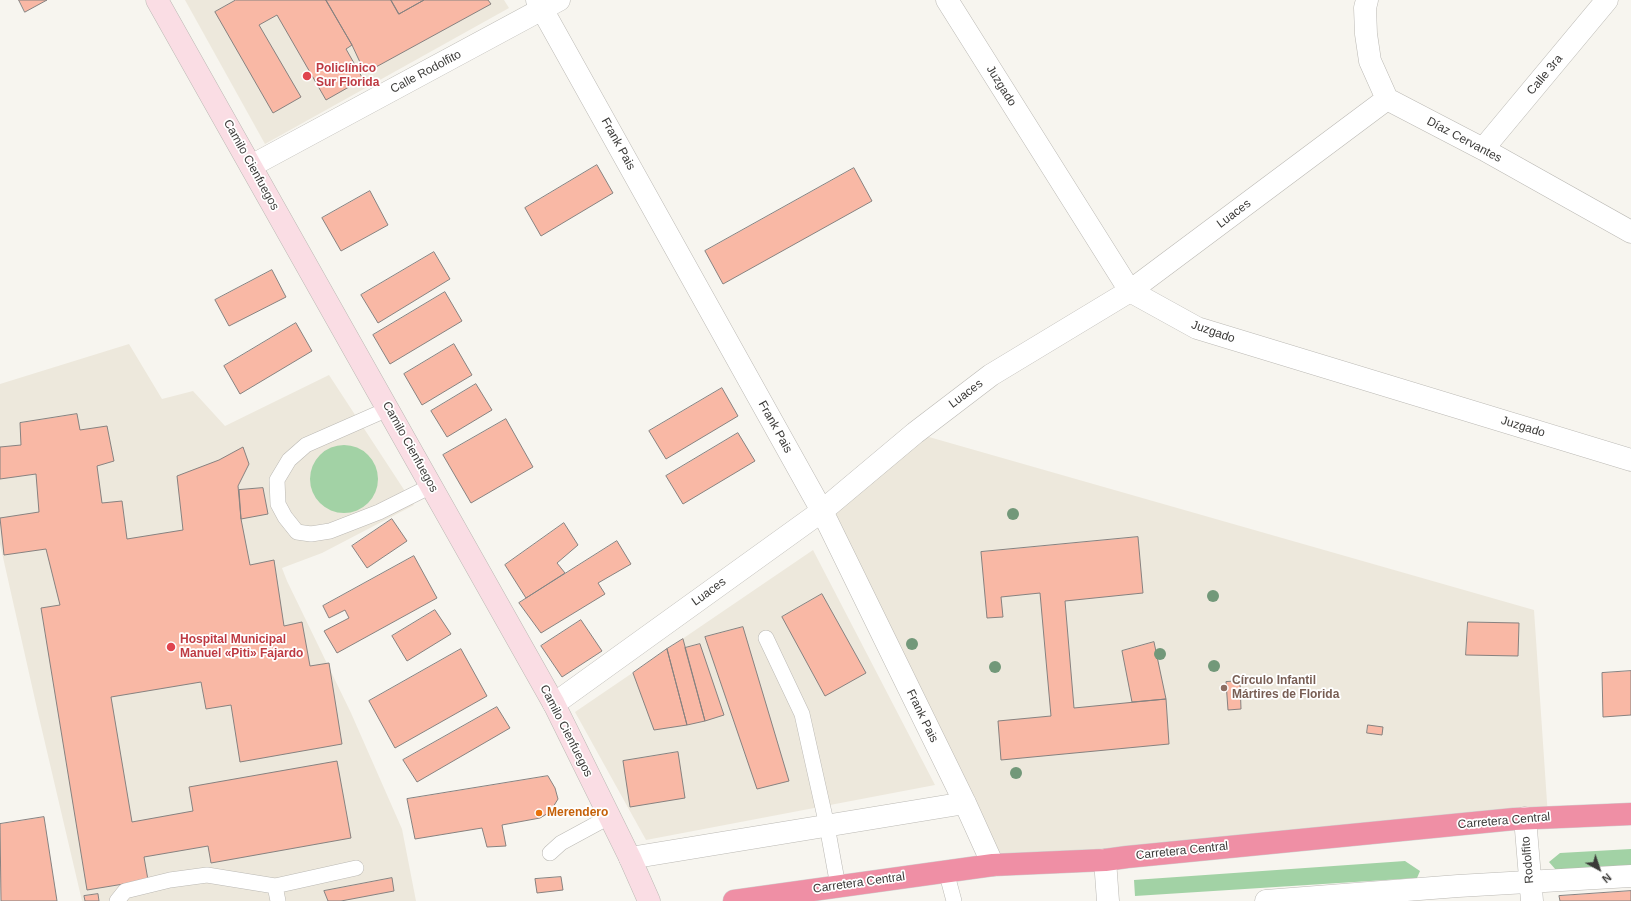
<!DOCTYPE html>
<meta charset="utf-8">
<style>
body{margin:0}
#map{position:relative;width:1631px;height:901px;overflow:hidden;background:#f7f5ef;font-family:Helvetica,sans-serif}
canvas{display:block}
.north{position:absolute;left:1579px;top:849px;width:40px;height:40px;-webkit-text-stroke:3px #fff;paint-order:stroke;rotate:140deg;font-size:11px;font-weight:700;line-height:16px;text-align:center;color:#3b3a38}
.north::after{content:'';display:block;margin:auto;width:14px;height:18px;background:#3b3a38;clip-path:polygon(50% 0,100% 100%,50% 72%,0 100%)}
</style>
<div id="map">
<canvas width="1631" height="901"></canvas>
<div class="north">N</div>
</div>
<script>
const c = document.querySelector('canvas').getContext('2d');
c.lineJoin = 'round';
function fill(path, color) { c.fillStyle = color; c.fill(path, 'evenodd'); }
function trace(path, color, width, dash) { c.strokeStyle = color; c.lineWidth = width; c.lineCap = dash ? 'butt' : 'round'; c.setLineDash(dash || []); c.stroke(path); }
function label(font, color, halo, rows, align = 'center') {
  c.font = font + ' Helvetica,sans-serif'; c.lineWidth = 3.5; c.setLineDash([]); c.textBaseline = 'middle'; c.strokeStyle = halo; c.fillStyle = color; for (const [text, x, y, turn = 0] of rows) {
    c.save(); c.translate(x, y); c.rotate((+turn || 0) * Math.PI / 180); c.textAlign = isNaN(turn) ? turn : align; if (halo) c.strokeText(text, 0, 0); c.fillText(text, 0, 0); c.restore();
  }
}
fill(new Path2D(`
 M185 0H504L509 8 265 144Z
 M129 344 162 399 193 391 225 426 329 375 414 505 322 553 282 568 287 581 351 713 402 829 416 901H82L38 713 0 544V384Z
 M915 433 1534 610 1548 817 993 865 822 511Z
 M813 550 935 785 646 840 575 712Z`), '#ede8dc');
fill(new Path2D(`
 M310 479a34 34 0 1 1 68 0a34 34 0 1 1-68 0Z
 M1631 849V865L1556 870 1549 862 1560 853Z
 M1405 861 1420 871 1417 878 1135 896 1134 880Z`), '#a2d2a5');
const building = new Path2D(`
 M19 0H47L25 12Z
 M236 0H326L352 45 346 49 363 79 326 100 277 15 259 25 301 97 273 113 215 12Z
 M326 0H391L399 14 424 0H488L491 4 365 73 352 45Z
 M391 0H424L399 14Z
 M597 165 613 193 541 236 525 208Z
 M854 168 872 201 723 284 705 251Z
 M370 191 388 225 341 251 322 218Z
 M434 252 450 279 378 323 361 295Z
 M272 270 286 297 229 326 215 300Z
 M445 292 462 321 390 364 373 335Z
 M296 323 312 351 240 394 224 366Z
 M454 344 472 375 422 405 404 374Z
 M476 384 492 410 447 437 431 411Z
 M722 388 738 416 666 459 649 431Z
 M77 414 80 430 107 426 114 461 97 466 102 503 122 501 127 539 183 530 177 476 219 460 243 447 249 464 238 486 241 519 250 565 274 560 284 626 302 622 310 666 329 663 342 744 240 762 231 705 206 709 201 682 111 697 132 822 193 811 189 787 337 761 351 838 211 863 208 846 144 857 148 880 87 890 41 608 60 605 46 549 4 555 0 518 39 512 36 474 0 479V447L21 445 20 423Z
 M506 419 533 467 471 503 443 455Z
 M738 433 755 461 683 504 666 476Z
 M263 488 268 514 241 519 239 490Z
 M392 519 407 541 367 568 352 546Z
 M564 523 578 545 557 563 565 573 526 598 505 565Z
 M1138 537 1143 593 1065 601 1074 708 1166 699 1169 744 1001 760 998 721 1051 716 1040 593 1001 597 1003 617 987 618 981 552Z
 M617 541 631 564 598 583 605 594 541 633 519 603Z
 M414 556 437 598 337 653 324 631 349 618 345 610 329 618 323 606Z
 M822 594 866 673 825 696 782 617Z
 M435 610 451 634 407 661 392 636Z
 M581 620 602 651 562 677 541 646Z
 M1468 622 1519 623 1518 656 1466 655Z
 M743 627 789 781 757 789 705 637Z
 M683 639 705 721 687 725 667 649Z
 M1154 642 1166 699 1132 702 1122 651Z
 M700 644 724 715 705 721 685 648Z
 M461 649 487 696 395 748 369 701Z
 M667 649 687 725 654 730 633 673Z
 M1631 671V715L1603 717 1602 673Z
 M1240 681 1241 709 1228 710 1226 682Z
 M497 707 510 728 417 782 403 760Z
 M1368 725 1383 727 1382 735 1367 733Z
 M678 752 685 798 630 807 623 761Z
 M548 776 555 788 558 799 550 812 540 818 502 825 506 846 487 847 482 828 415 839 407 799Z
 M44 817 57 901H1L0 824Z
 M561 877 563 890 537 893 535 879Z
 M392 878 394 891 341 901H328L324 891Z
 M1631 891V901H1560L1559 896Z
 M98 894 99 901H85L84 896Z`);
fill(building, '#f9b8a5');
trace(building, '#878280', 1);
const lane = new Path2D(`
 M388 409 306 445 289 460 277 480 278 504 285 517 297 532 311 534 330 531 379 512 431 486
 M766 638 802 714 827 826 838 886
 M550 853 561 843 609 817
 M946 871 954 901
 M275 886 278 901
 M117 901 125 891 170 880 207 875 275 886 356 868`);
const street = new Path2D(`
 M537 0 822 511 965 803 993 865
 M947 0 1130 291 1197 328 1631 460
 M1367 0 1365 8 1366 34 1370 61 1387 99 1483 149 1631 232
 M1483 149 1607 0
 M251 166 559 0
 M554 704 822 511 915 433 991 375 1130 291 1387 99
 M1525 818 1532 901
 M630 858 965 803
 M1105 860 1108 901
 M1266 901 1458 886 1631 876`);
const secondary = new Path2D(`
 M157 0 554 704 630 858 649 901`);
const highway = new Path2D(`
 M734 901 993 865 1105 860 1127 857 1514 819 1631 814`);
trace(lane, '#bbb9b4', 16);
trace(street, '#bbb9b4', 23);
trace(secondary, '#bbb9b4', 23);
trace(highway, '#d0d0cf', 23);
trace(lane, '#fff', 15);
trace(street, '#fff', 22);
trace(secondary, '#fadde4', 22);
trace(highway, '#ef8fa5', 22);
c.fillStyle = '#729879';
for (const [x, y] of [
 [1013,514],
 [1213,596],
 [912,644],
 [1160,654],
 [1214,666],
 [995,667],
 [1016,773]
]) { c.beginPath(); c.arc(x, y, 6, 0, 2 * Math.PI); c.fill(); }
for (const [x, y, r, color] of [
 [307,76,5,"#e0444e"],
 [171,647,5,"#e0444e"],
 [1224,688,4,"#8d6e63"],
 [539,813,4,"#e8710a"]
]) { const dot = new Path2D(); dot.arc(x, y, r, 0, 2 * Math.PI); c.fillStyle = color; c.fill(dot); trace(dot, '#fff', 1.5); }
label('bold 12px', '#be3a42', '#fff', [
 ["Policlínico",316,69],
 ["Sur Florida",316,83],
 ["Hospital Municipal",180,640],
 ["Manuel «Piti» Fajardo",180,654]
], 'left');
label('12px', '#3b3a38', '#fff', [
 ["Calle Rodolfito",426,72,-28],
 ["Calle 3ra",1545,75,-50],
 ["Juzgado",1001,86,58],
 ["Díaz Cervantes",1464,140,28],
 ["Frank Pais",618,144,61],
 ["Camilo Cienfuegos",251,165,61],
 ["Luaces",1234,214,-37],
 ["Juzgado",1213,332,19],
 ["Luaces",966,394,-37],
 ["Frank Pais",775,427,61],
 ["Juzgado",1523,427,17],
 ["Camilo Cienfuegos",410,447,61],
 ["Luaces",709,592,-36],
 ["Frank Pais",922,716,64],
 ["Camilo Cienfuegos",566,731,63],
 ["Carretera Central",1504,821,-5],
 ["Carretera Central",1182,851,-6],
 ["Rodolfito",1528,860,-95],
 ["Carretera Central",859,883,-8]
]);
label('bold 12px', '#785e54', '#fff', [
 ["Círculo Infantil",1232,681],
 ["Mártires de Florida",1232,695]
], 'left');
label('bold 12px', '#c56008', '#fff', [
 ["Merendero",547,813]
], 'left');
</script>
